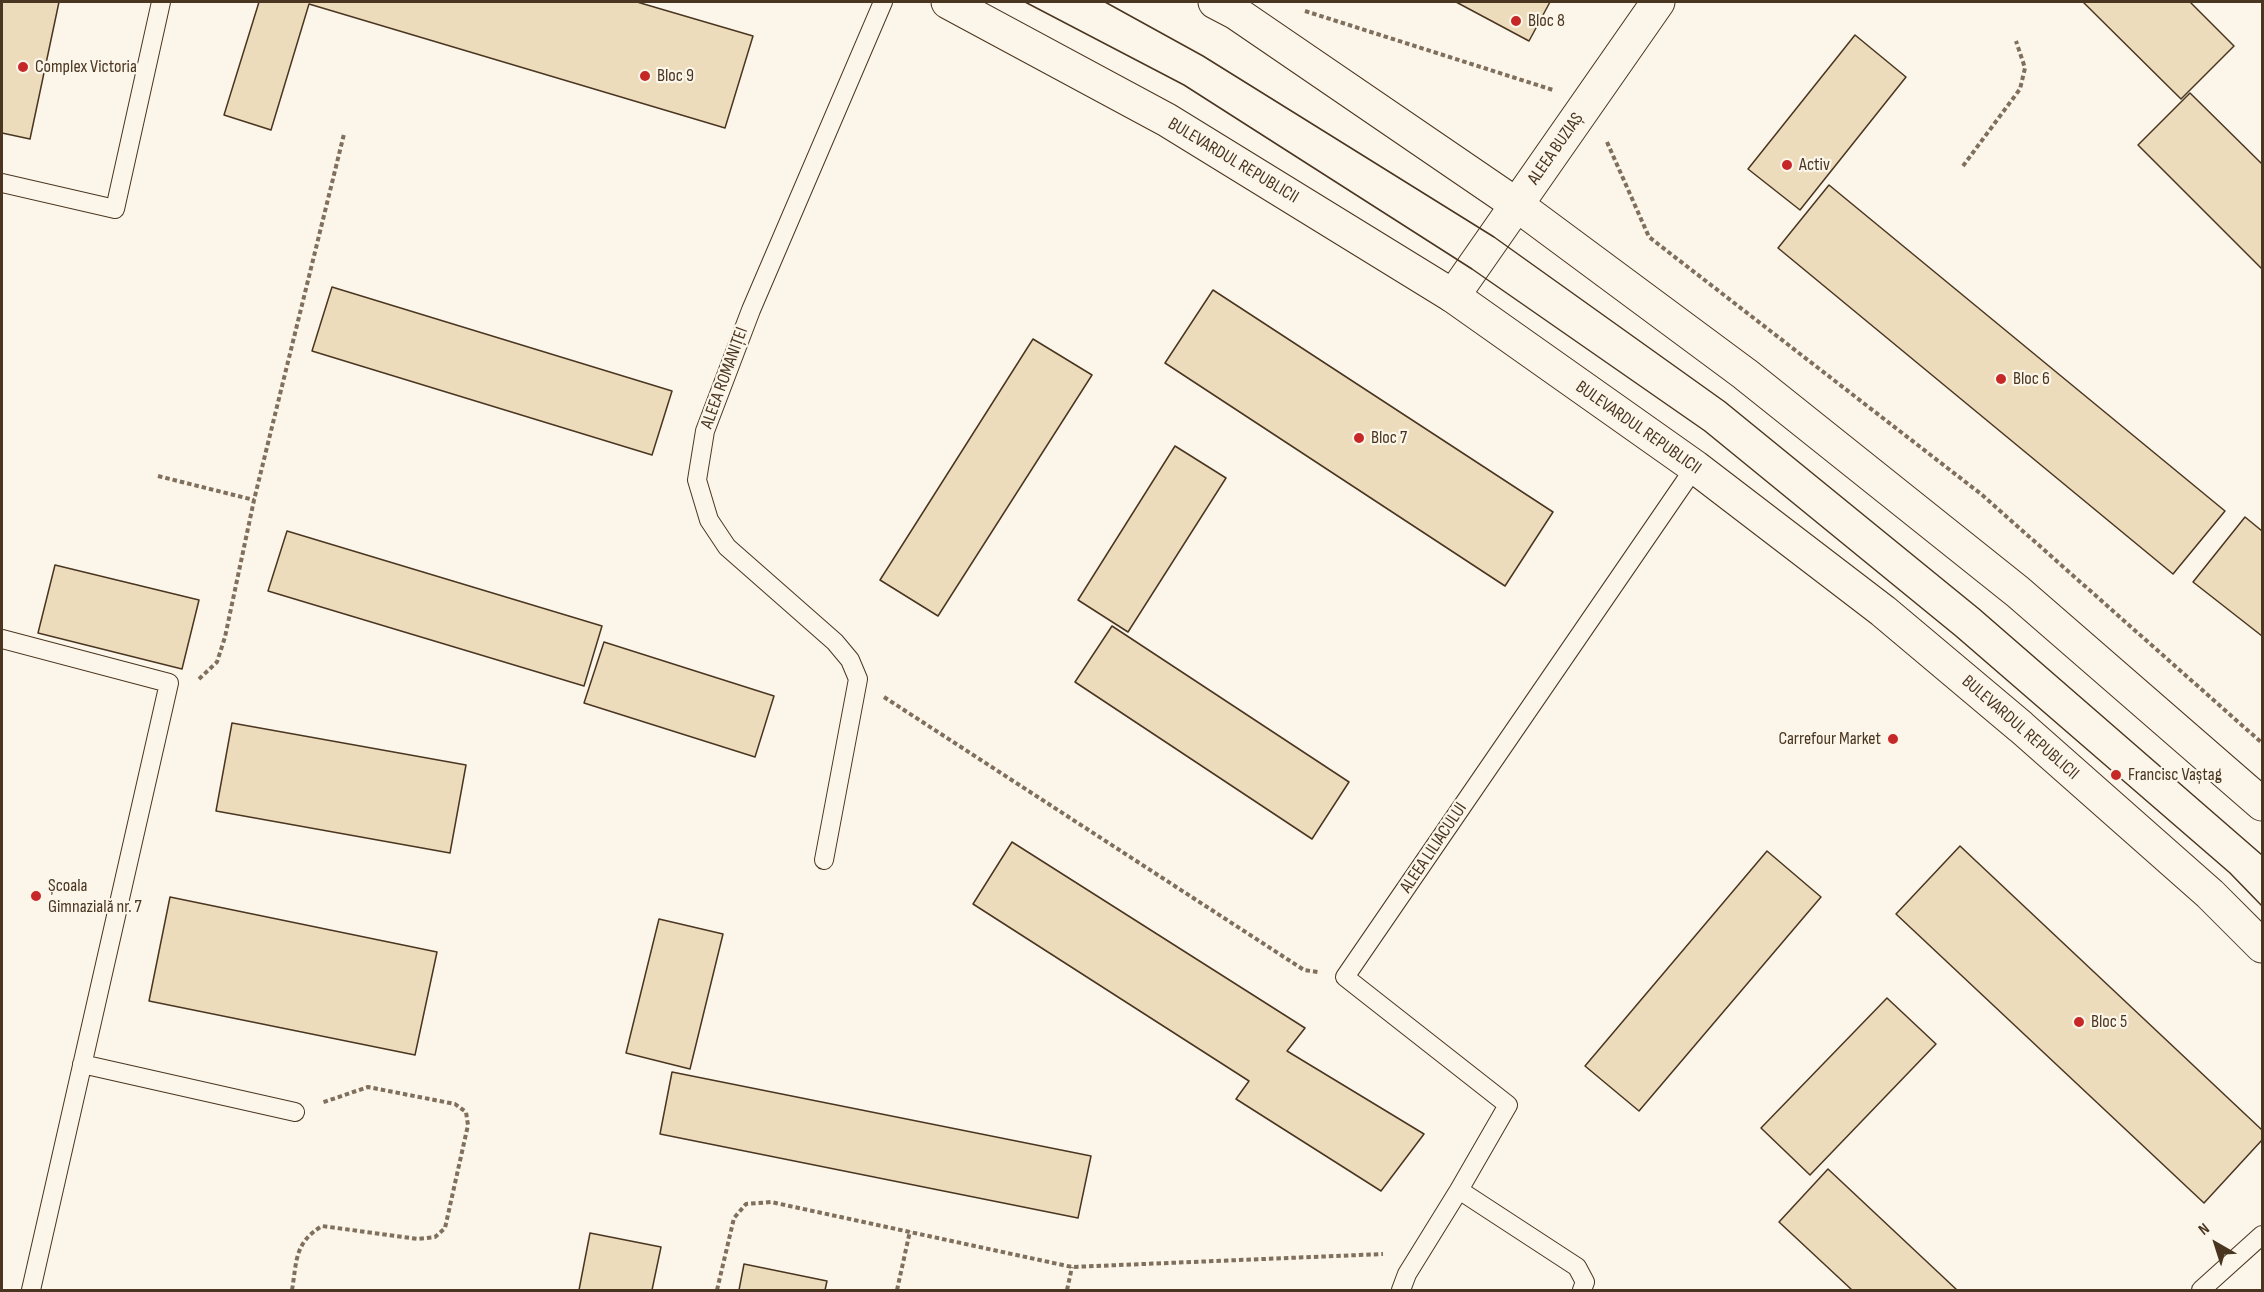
<!DOCTYPE html>
<meta charset="utf-8">
<style>
body{margin:0}
#map{position:relative;width:2264px;height:1292px;overflow:hidden;background:#fbf6e9;font-family:"Sofia Sans Condensed",sans-serif}
canvas{display:block}
.frame{position:absolute;inset:0;border:3px solid #4a3520;pointer-events:none}
.north{position:absolute;left:2186px;top:1214px;width:60px;height:60px;-webkit-text-stroke:4px #fbf6e9;paint-order:stroke;rotate:321deg;font-size:16px;font-weight:700;line-height:24px;text-align:center;color:#4a3520}
.north::after{content:'';display:block;margin:auto;width:21px;height:27px;background:#4a3520;clip-path:polygon(50% 0,100% 100%,50% 72%,0 100%)}
</style>
<div id="map">
<canvas width="2264" height="1292"></canvas>
<div class="frame"></div>
<div class="north">N</div>
</div>
<script>
const c = document.querySelector('canvas').getContext('2d');
c.lineJoin = 'round';
function fill(path, color) { c.fillStyle = color; c.fill(path, 'evenodd'); }
function trace(path, color, width, dash) { c.strokeStyle = color; c.lineWidth = width; c.lineCap = dash ? 'butt' : 'round'; c.setLineDash(dash || []); c.stroke(path); }
function label(font, color, halo, rows, align = 'center') {
  c.font = font + ' "Sofia Sans Condensed",sans-serif'; c.lineWidth = 4.5; c.setLineDash([]); c.textBaseline = 'middle'; c.strokeStyle = halo; c.fillStyle = color; for (const [text, x, y, turn = 0] of rows) {
    c.save(); c.translate(x, y); c.rotate((+turn || 0) * Math.PI / 180); c.textAlign = isNaN(turn) ? turn : align; if (halo) c.strokeText(text, 0, 0); c.fillText(text, 0, 0); c.restore();
  }
}
const building = new Path2D(`
 M2 2H59L30 139 2 133Z
 M259 2H637L753 36 725 128 309 4 271 130 224 115Z
 M1456 2H1550L1529 41Z
 M2083 2H2190L2234 46 2181 99Z
 M1855 35 1906 77 1800 210 1748 169Z
 M2190 93 2262 164V269L2138 145Z
 M1829 185 2225 511 2173 574 1778 248Z
 M332 287 672 391 652 455 312 351Z
 M1213 290 1553 512 1505 586 1165 363Z
 M1033 339 1092 375 938 616 880 580Z
 M1175 446 1226 478 1128 632 1078 600Z
 M2245 517 2262 531V636L2193 582Z
 M287 531 602 626 584 686 268 591Z
 M55 565 199 600 182 669 38 633Z
 M1112 626 1349 782 1312 839 1075 682Z
 M604 642 774 696 755 757 584 703Z
 M232 723 466 765 450 853 216 811Z
 M1012 842 1305 1028 1287 1051 1424 1134 1381 1191 1236 1099 1249 1081 973 904Z
 M1960 846 2262 1130V1140L2204 1203 1896 914Z
 M1767 851 1821 897 1639 1111 1585 1066Z
 M170 897 437 952 415 1055 149 1001Z
 M659 919 723 934 690 1069 626 1053Z
 M1887 998 1936 1044 1810 1175 1761 1128Z
 M672 1072 1091 1156 1078 1218 660 1134Z
 M1828 1169 1957 1290H1852L1779 1222Z
 M590 1233 661 1247 652 1290H579Z
 M744 1264 827 1281 825 1290H739Z`);
fill(building, '#ecdcbc');
trace(building, '#4a3520', 1.5);
const lane = new Path2D(`
 M2 183 115 209 161 2
 M2 639 169 683 31 1290
 M824 860 858 679 850 660 835 642 727 547 709 520 697 480 705 431 751 310 883 2
 M82 1064 295 1112
 M1459 1190 1577 1267 1585 1282 1582 1290
 M1401 1290 1407 1274 1459 1190 1508 1105 1345 977 1695 467
 M2201 1290 2262 1235`);
const street = new Path2D(`
 M1453 296 1658 2`);
const secondary = new Path2D(`
 M948 2 1167 120 1453 296 1695 467 1883 611 2021 727 2210 894 2262 946
 M1215 2 1236 13 1517 205 1745 374 2018 592 2262 804`);
trace(lane, '#4a3520', 20);
trace(street, '#4a3520', 35);
trace(secondary, '#4a3520', 35);
trace(new Path2D(`
 M1305 11 1553 90
 M1607 142 1649 237 1981 494 2262 743
 M1963 166 2020 89 2025 68 2016 41
 M158 476 254 500
 M199 679 217 662 225 637 254 500 344 134
 M884 697 1304 970 1318 972
 M292 1290C297 1261 294 1243 322 1226L418 1239 435 1237 445 1228 468 1125 466 1112 455 1104 368 1087 321 1103
 M717 1290 734 1218 746 1204 771 1202 1072 1267 1383 1254
 M897 1290 910 1231
 M1067 1290 1072 1267`), '#7f6f5c', 4, [4.5, 3]);
trace(lane, '#fbf6e9', 18);
trace(street, '#fbf6e9', 33);
trace(secondary, '#fbf6e9', 33);
trace(new Path2D(`
 M1025 2 1184 85 1472 269 1705 431 1956 636 2230 873 2262 906
 M1105 2 1203 56 1494 237 1725 402 1979 609 2262 855`), '#4a3520', 1.5);
for (const [x, y, r, color] of [
 [1516,21,6,"#c62828"],
 [23,67,6,"#c62828"],
 [645,76,6,"#c62828"],
 [1787,165,6,"#c62828"],
 [2001,379,6,"#c62828"],
 [1359,438,6,"#c62828"],
 [1893,739,6,"#c62828"],
 [2116,775,6,"#c62828"],
 [36,896,6,"#c62828"],
 [2079,1022,6,"#c62828"]
]) { const dot = new Path2D(); dot.arc(x, y, r, 0, 2 * Math.PI); c.fillStyle = color; c.fill(dot); trace(dot, '#fbf6e9', 2); }
label('18px', '#4a3520', '#fbf6e9', [
 ["Bloc 8",1528,21],
 ["Complex Victoria",35,67],
 ["Bloc 9",657,76],
 ["Activ",1799,165],
 ["Bloc 6",2013,379],
 ["Bloc 7",1371,438],
 ["Carrefour Market",1881,739,"right"],
 ["Francisc Vaștag",2128,775],
 ["Școala",48,886],
 ["Gimnazială nr. 7",48,907],
 ["Bloc 5",2091,1022]
], 'left');
label('18px', '#4a3520', '#fbf6e9', [
 ["ALEEA BUZIAȘ",1556,149,-55],
 ["BULEVARDUL REPUBLICII",1233,161,31],
 ["ALEEA ROMANIȚEI",725,378,-70],
 ["BULEVARDUL REPUBLICII",1638,428,35],
 ["BULEVARDUL REPUBLICII",2020,728,41],
 ["ALEEA LILIACULUI",1434,848,-56]
]);
</script>
